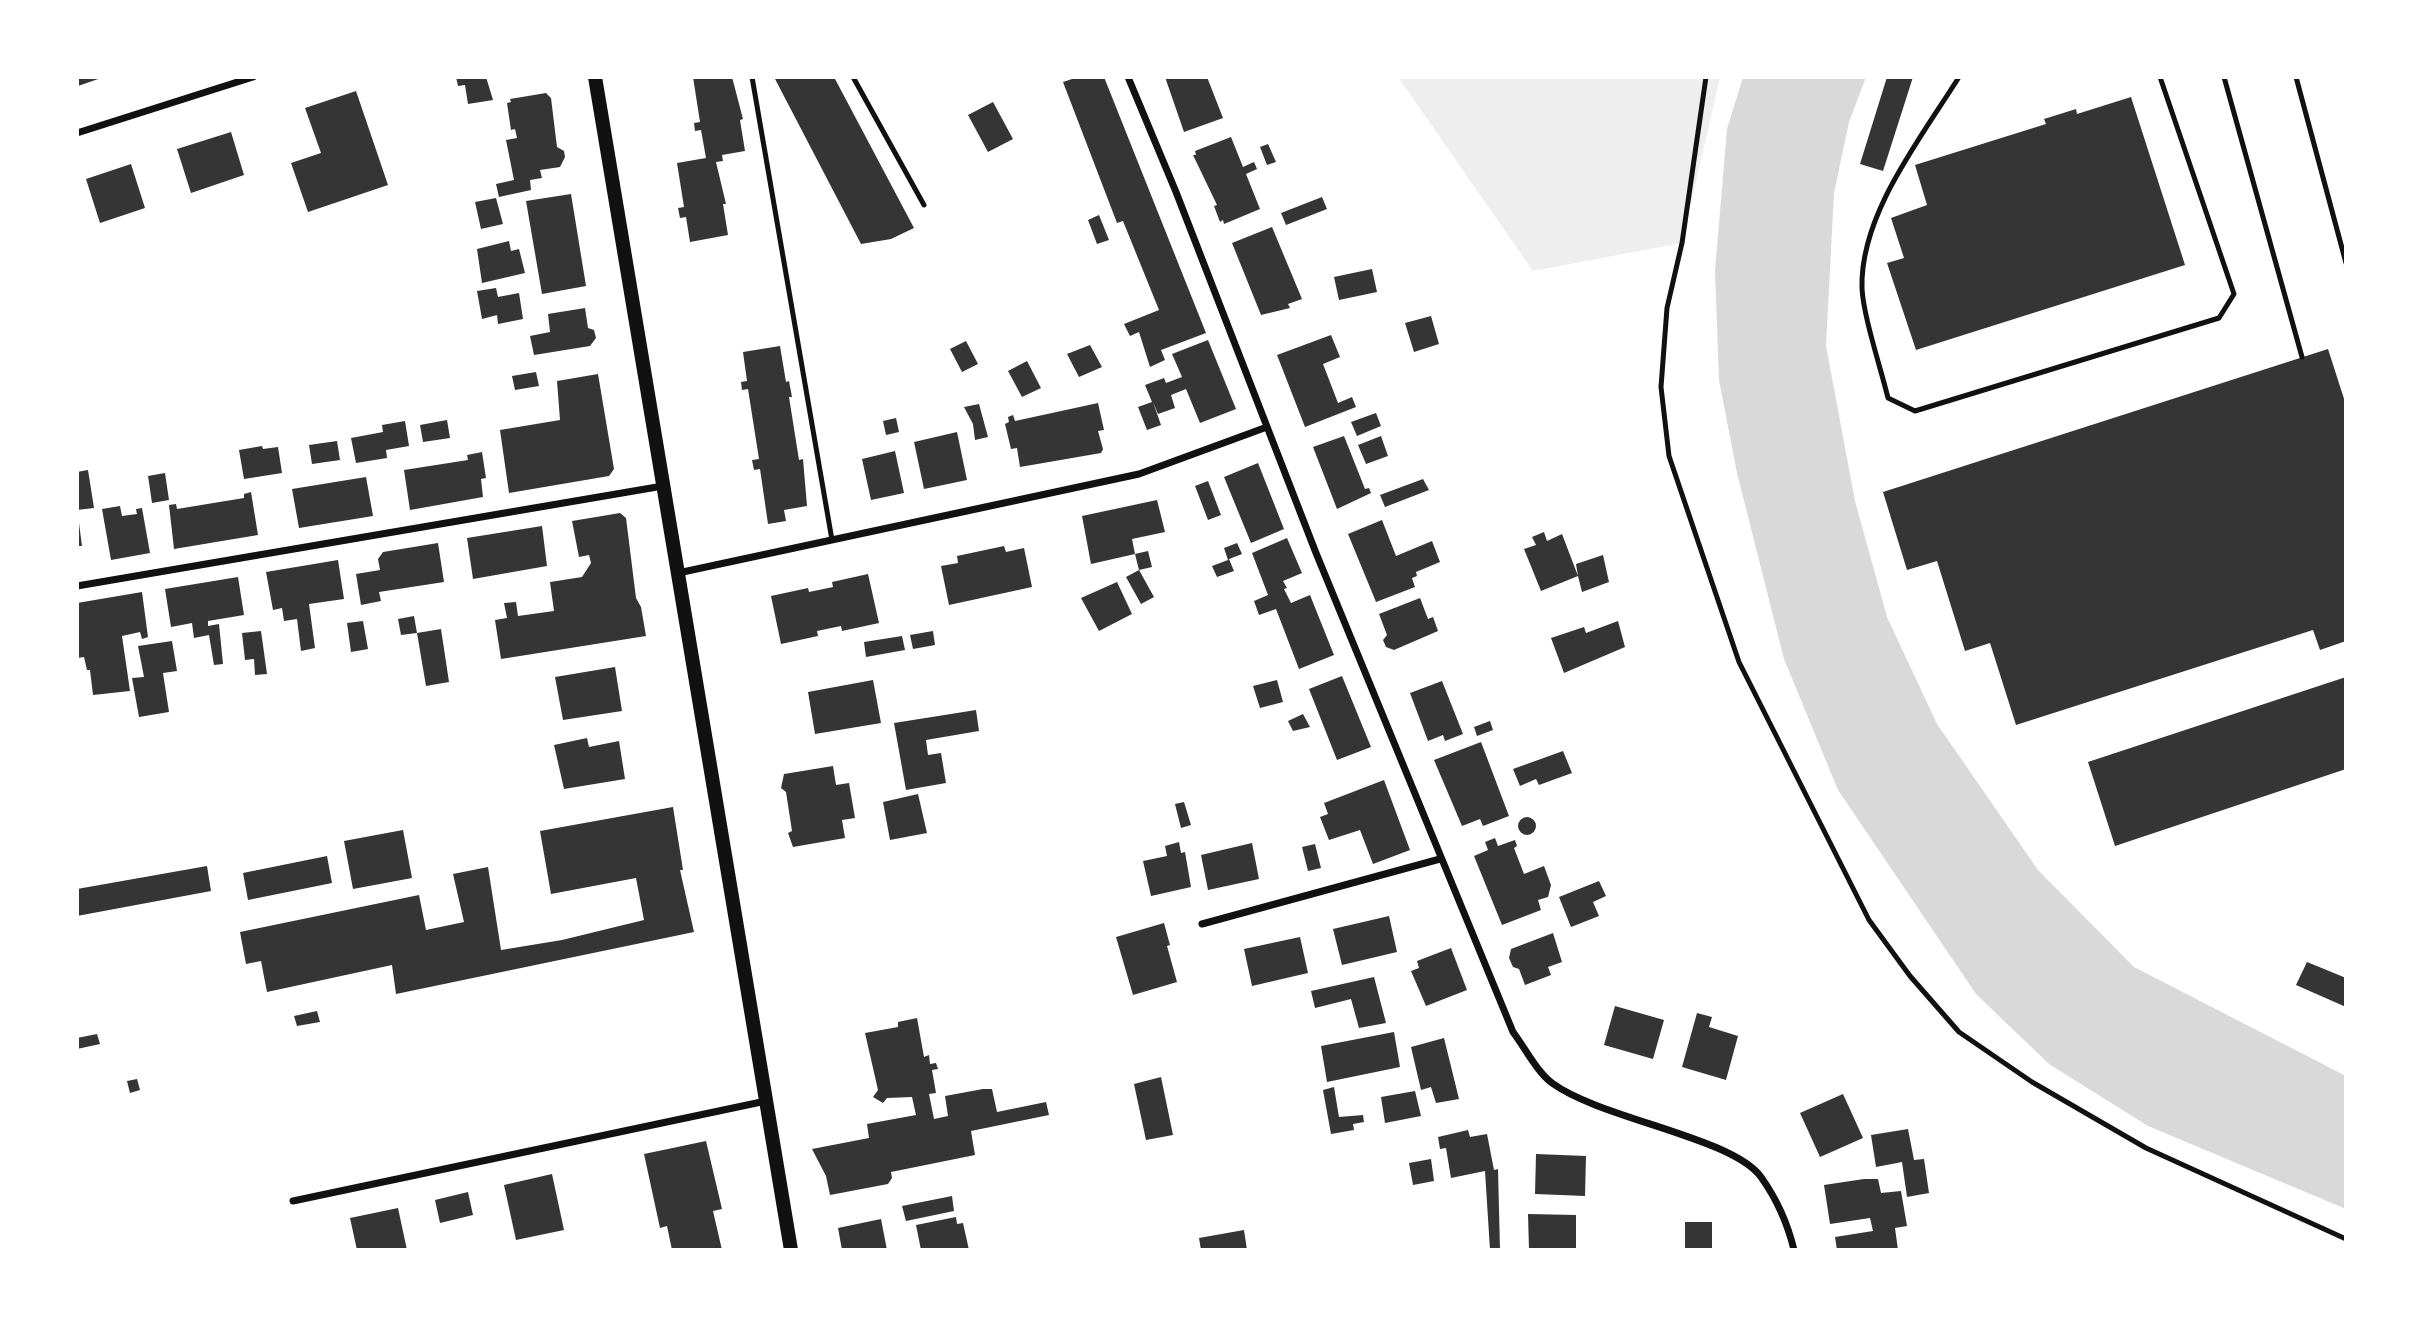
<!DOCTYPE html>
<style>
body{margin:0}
#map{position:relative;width:2423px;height:1327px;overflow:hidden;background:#fff;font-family:"Archivo Narrow",sans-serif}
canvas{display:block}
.frame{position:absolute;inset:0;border:79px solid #fff;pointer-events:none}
</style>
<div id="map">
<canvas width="2423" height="1327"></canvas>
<div class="frame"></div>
</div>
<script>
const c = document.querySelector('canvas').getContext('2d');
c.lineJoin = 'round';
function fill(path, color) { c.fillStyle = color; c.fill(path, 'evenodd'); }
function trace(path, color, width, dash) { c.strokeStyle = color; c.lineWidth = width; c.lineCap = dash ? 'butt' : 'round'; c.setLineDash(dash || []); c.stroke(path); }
fill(new Path2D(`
 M1398 77H1720L1682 243 1533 271Z`), '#eee');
fill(new Path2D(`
 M1743 77H1866L1849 122 1834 193 1826 346 1855 501 1887 617 1937 724 2038 870 2134 967 2346 1076V1209L2148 1126 2049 1064 1976 994 1838 790 1784 659 1737 473 1719 380 1715 271 1727 129Z`), '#d9d9d9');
fill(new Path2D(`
 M77 77H104L78 86Z
 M456 77H486L493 100 468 104 465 85 458 86Z
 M693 77H732L743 119 740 120 745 151 722 155 723 161 716 162 726 204H723L728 235 690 242 686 217 680 218 678 208 684 207 677 163 706 158 701 130 695 131 694 123 700 122Z
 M774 77H834L914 228 891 239 861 244Z
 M1078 77H1104L1206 333 1161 350 1165 360 1150 367 1139 332 1130 336 1124 324 1159 310 1123 221 1117 223 1063 82Z
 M1165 77H1207L1223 118 1184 132Z
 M1887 77H1913L1883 171 1860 164Z
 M356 91 388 185 308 212 291 163 321 153 305 108Z
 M546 93 551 98 557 147 564 151 565 157 560 167 540 170 542 178 530 180 531 190 499 197 496 184 514 180 506 140 517 138 515 129 511 130 507 103 511 102 510 99Z
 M2131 97 2185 265 1916 350 1887 263 1904 258 1891 218 1927 205 1915 165 2046 124 2044 119 2076 109 2077 114Z
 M993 102 1013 139 988 152 968 115Z
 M231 132 244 175 191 193 177 149Z
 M1231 137 1243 167 1254 162 1257 169 1246 174 1260 209 1224 224 1223 220 1220 222 1214 206 1217 205 1193 155H1196L1195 151Z
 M1268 144 1276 162 1267 165 1260 147Z
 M131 164 145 208 100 223 86 179Z
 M571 194 586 286 542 294 526 201Z
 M1322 197 1327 209 1286 225 1281 213Z
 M496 198 503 224 481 229 475 202Z
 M1099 215 1109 240 1097 244 1088 220Z
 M1272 227 1302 299 1288 304 1290 308 1261 315 1232 243Z
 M509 241 511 251 519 249 525 273 482 283 477 249Z
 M1372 269 1377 292 1339 300 1334 277Z
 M496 288 498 297 519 293 523 319 498 324 497 315 482 319 477 291Z
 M585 308 588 328 594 330 596 338 590 346 534 355 530 336 550 332 548 314Z
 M1431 316 1439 344 1414 352 1405 323Z
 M1331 335 1340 357 1323 364 1338 403 1352 397 1356 407 1305 427 1277 355Z
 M1208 340 1236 409 1200 423 1186 389 1171 395 1175 408 1158 414 1153 402 1161 425 1147 430 1138 407 1152 402 1145 385 1164 378 1166 383 1182 377 1172 354Z
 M966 341 978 364 962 372 950 349Z
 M1090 345 1102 367 1079 377 1067 354Z
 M780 346 786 382 789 381 792 397H789L799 460 803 459 807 506 784 510 786 521 768 524 760 469 754 470 752 460 759 459 748 389 742 390 741 382 747 381 743 352Z
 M2328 349 2346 405V641L2320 650 2313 630 2016 725 1990 643 1965 651 1937 561 1907 570 1883 492Z
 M1027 361 1041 388 1022 397 1008 371Z
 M536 372 539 386 515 390 512 376Z
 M598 374 614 469 609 476 509 493 500 430 560 420 557 381Z
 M1098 403 1104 430 1098 431 1103 449 1101 453 1020 467 1017 448 1011 449 1005 424 1009 422 1008 417 1013 415 1015 421Z
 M979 404 988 437 975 440 973 424 964 407Z
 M1376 413 1381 426 1357 436 1351 422Z
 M896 418 899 432 886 435 883 421Z
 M447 420 450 438 423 442 420 425Z
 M405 421 409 446 386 450 387 458 356 463 351 438 383 432 382 425Z
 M957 432 967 480 924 489 914 442Z
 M1344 436 1365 489 1369 488 1371 493 1337 509 1313 447Z
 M1381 436 1388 456 1366 464 1358 445Z
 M337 441 340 460 312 464 309 445Z
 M262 446 263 449 278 447 282 473 244 479 239 450Z
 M895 451 904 493 871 500 862 459Z
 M482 452 486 478 481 479 483 497 410 510 404 470 468 460 467 455Z
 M1258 463 1284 529 1251 543 1224 477Z
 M88 470 94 508 77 510V472Z
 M165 473 169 500 152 503 148 476Z
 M366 477 373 516 299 528 292 489Z
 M1423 479 1429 490 1385 507 1380 495Z
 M1208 481 1221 515 1208 520 1195 486Z
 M251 492 258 535 174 549 169 505 176 504 177 509 244 498V494Z
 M1157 500 1165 532 1132 539 1135 554 1091 564 1082 516Z
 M120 506 122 516 137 514 136 509 142 508 150 553 111 560 102 509Z
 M620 513 626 518 636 598 641 607 646 636 501 659 495 620 507 618 504 603 516 602 518 616 554 611 550 582 582 577 591 563 589 555 579 557 572 521Z
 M1382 520 1396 556 1432 541 1440 562 1416 572 1417 576 1412 578 1415 587 1376 602 1348 534Z
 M79 523 82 546H77V524Z
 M542 526 547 566 473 579 467 538Z
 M1544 532 1547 541 1562 534 1578 576 1576 564 1603 555 1609 582 1582 592 1578 576 1541 591 1524 549 1536 545 1532 537Z
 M1287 538 1302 573 1283 581 1287 588 1284 589 1291 603 1310 595 1334 655 1299 669 1276 609 1259 615 1254 601 1268 595 1252 553Z
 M438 543 444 582 379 592 381 601 361 605 356 574 380 570 378 559 383 552Z
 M1237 543 1242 554 1229 559 1234 571 1217 577 1212 566 1228 560 1224 548Z
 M1004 546 1006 552 1024 548 1032 587 949 605 941 566 958 563 957 556Z
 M1148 551 1152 567 1139 570 1135 554Z
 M338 560 344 599 309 604 315 648 301 651 297 619 284 621 282 608 273 610 266 572Z
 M1139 570 1154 597 1141 604 1126 577Z
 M868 574 879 623 842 631 841 626 817 631 818 636 781 644 771 596 808 588 809 592 833 587 832 582Z
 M238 577 244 615 208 621V626L219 624 223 664 214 665 209 635 194 638 192 623 171 627 165 589Z
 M1117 582 1132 614 1099 631 1081 598Z
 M142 592 148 637 142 639 140 632 122 636 130 691 93 695 90 670H87L84 657 77 658V603Z
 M1420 598 1428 619 1433 617 1438 631 1394 650 1386 647 1383 640 1387 635 1379 614Z
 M414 616 417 633 401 635 398 619Z
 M363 621 368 649 351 652 347 623Z
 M1618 621 1625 647 1564 673 1551 638 1584 627 1586 633Z
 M441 629 449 682 426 686 417 633Z
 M261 631 267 674 255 675 254 659 245 660 242 633Z
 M933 631 935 645 913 649 910 635Z
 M902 636 905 650 866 657 864 642Z
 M172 641 177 671 163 673 169 712 139 717 132 678 144 677 138 646Z
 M615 667 622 711 563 720 555 677Z
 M1342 676 1371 747 1337 760 1309 689Z
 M2346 677V769L2115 846 2088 762Z
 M873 680 881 723 815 734 808 692Z
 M1277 680 1283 702 1260 708 1253 686Z
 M1442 681 1463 734 1445 741 1443 735 1428 741 1410 693Z
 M976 710 979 731 926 740 928 755 941 753 946 783 906 790 894 723Z
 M1303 714 1310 727 1293 731 1288 721Z
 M1490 721 1493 730 1477 736 1474 727Z
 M587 738 589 747 619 741 625 779 564 789 554 745Z
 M1481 742 1509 816 1483 826 1480 819 1462 826 1434 760Z
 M1563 751 1572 773 1539 785 1536 779 1520 786 1513 769Z
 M833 766 836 785 849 783 855 818 842 820 845 838 793 847 788 833 792 831 786 792 781 788 784 774Z
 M1384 780 1410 850 1373 864 1360 830 1329 840 1320 817 1328 814 1324 803Z
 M918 794 927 833 890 840 883 802Z
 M1184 802 1191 825 1181 828 1175 804Z
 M673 807 683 870H680L694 932 396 994 392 965 267 992 261 961 246 964 240 932 419 895 426 930 464 922 453 874 488 867 501 950 562 940 644 920 636 878 551 894 540 831Z
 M1518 826a9 9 0 1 1 18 0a9 9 0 1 1-18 0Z
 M403 830 412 878 353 889 344 841Z
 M1495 838 1498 846 1515 840 1517 846 1514 848 1524 874 1544 866 1551 885 1548 897 1538 900 1541 910 1502 925 1474 856 1488 850 1485 842Z
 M1179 842 1181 853 1185 852 1191 887 1151 896 1143 861 1167 856 1165 846Z
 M1252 843 1259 879 1208 890 1201 855Z
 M1315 844 1321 868 1308 871 1302 847Z
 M327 856 332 883 248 900 243 873Z
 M207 866 211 891 77 916V889Z
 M1599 881 1606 896 1593 902 1599 916 1571 927 1559 897Z
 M1389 916 1397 952 1342 965 1333 929Z
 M1164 923 1170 945 1167 946 1177 982 1133 995 1116 937Z
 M1553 933 1562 962 1548 967 1551 975 1525 985 1519 969 1513 967 1509 958 1511 949Z
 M1300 937 1308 973 1252 986 1244 949Z
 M1451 948 1467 990 1426 1006 1411 971 1419 968 1417 961Z
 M2307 962 2346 978V1007L2296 985Z
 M1374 977 1386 1023 1359 1028 1351 999 1315 1008 1311 991Z
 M1615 1006 1664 1020 1653 1059 1604 1045Z
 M317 1011 320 1022 297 1026 294 1016Z
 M1697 1013 1712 1017 1709 1027 1738 1036 1726 1080 1682 1067Z
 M917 1018 924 1057 929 1055 930 1064 936 1063 938 1069 932 1070 936 1093 929 1094 934 1119 948 1116 945 1096 983 1089H992L997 1112 1046 1102 1049 1115 971 1131 975 1155 891 1172 892 1178 888 1184 830 1195 826 1176 812 1149 869 1138 867 1124 916 1115 912 1097 887 1098 883 1103 873 1097 878 1090 865 1033 898 1027V1022Z
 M1394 1032 1400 1067 1327 1082 1321 1046Z
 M97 1034 100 1044 77 1049V1038Z
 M1444 1038 1459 1099 1436 1103 1431 1087 1421 1090 1411 1047Z
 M1161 1077 1173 1135 1146 1140 1134 1084Z
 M137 1079 140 1090 130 1093 127 1081Z
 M1334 1087 1339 1117 1363 1115 1364 1122 1353 1124 1354 1130 1331 1134 1323 1090Z
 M1415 1091 1421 1116 1385 1123 1381 1097Z
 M1843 1094 1863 1138 1820 1157 1800 1113Z
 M1908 1129 1914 1160 1924 1159 1929 1193 1907 1197 1902 1162 1876 1167 1871 1135Z
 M1468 1130 1470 1137 1487 1134 1494 1170 1498 1169 1500 1250H1490L1485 1171 1451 1178 1446 1148 1440 1149 1438 1137Z
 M706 1141 722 1209 713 1211 722 1250H672L667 1226 660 1228 644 1154Z
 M1536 1154 1586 1156 1585 1196 1535 1194Z
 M1431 1159 1434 1181 1413 1185 1409 1163Z
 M552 1174 564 1230 516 1240 504 1185Z
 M1864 1179H1878L1881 1193 1901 1191 1907 1226 1895 1228 1898 1250H1837L1835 1237 1873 1231 1870 1218 1830 1224 1824 1185Z
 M468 1192 473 1215 440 1223 435 1200Z
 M952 1196 954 1211 906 1221 902 1206Z
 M398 1208 407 1250H357L350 1218Z
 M1528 1214 1576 1215V1250H1529Z
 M956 1217 957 1224 963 1223 969 1250H921L916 1225Z
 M881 1219 887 1250H842L838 1228Z
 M1685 1222H1712V1250H1685Z
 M1244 1230 1247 1250H1201L1199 1238Z`), '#353535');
trace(new Path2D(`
 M752 77 832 540
 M853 77 924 205
 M1706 77 1682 243 1667 308 1661 387 1669 456 1739 662 1869 920 1910 976 1959 1032 2032 1082 2146 1148 2346 1239
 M1959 77C1921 138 1860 214 1862 288 1863 315 1881 369 1888 398L1915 411 2219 318 2234 294 2160 77
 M2224 77 2302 357
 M2296 77 2346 263`), '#111', 5);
trace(new Path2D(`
 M1128 77 1176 192 1316 553 1513 1032C1525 1048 1537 1072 1552 1083 1601 1119 1732 1137 1761 1177 1776 1198 1788 1225 1794 1250
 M77 133 253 77
 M678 573 1139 474 1267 427
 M77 586 663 486
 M1202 924 1440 859
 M293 1201 766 1101`), '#111', 7);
trace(new Path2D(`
 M595 77 791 1250`), '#111', 14);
</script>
